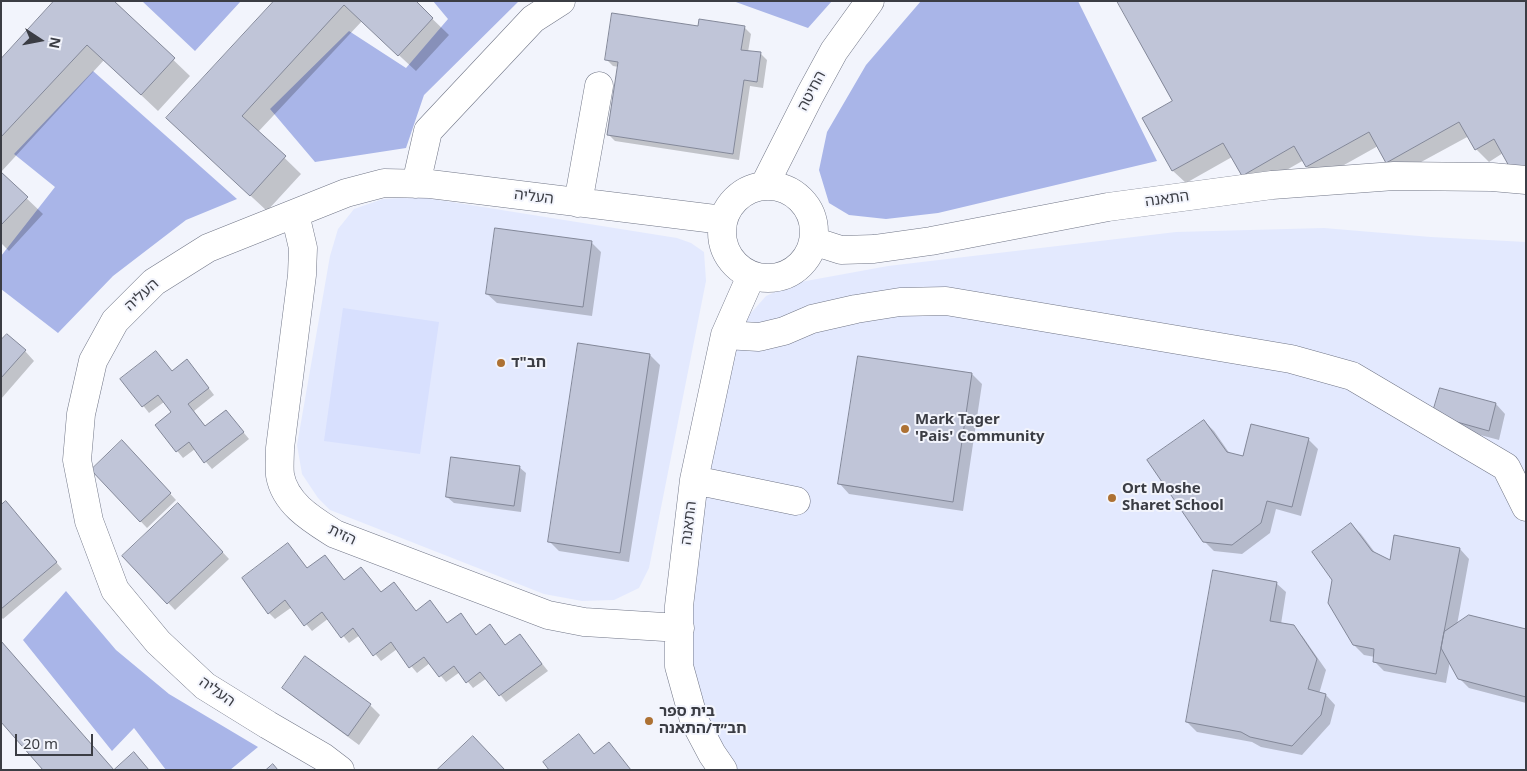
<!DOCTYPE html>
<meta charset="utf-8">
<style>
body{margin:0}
#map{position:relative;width:1527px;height:771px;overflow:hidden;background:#f2f4fc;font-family:"Noto Sans",sans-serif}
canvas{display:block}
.frame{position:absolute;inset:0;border:2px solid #3b3d44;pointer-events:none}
.north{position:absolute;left:15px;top:15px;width:50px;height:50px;-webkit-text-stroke:4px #f2f4fc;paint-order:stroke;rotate:101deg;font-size:14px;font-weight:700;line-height:20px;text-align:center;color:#3b3d44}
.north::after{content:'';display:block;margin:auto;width:18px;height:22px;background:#3b3d44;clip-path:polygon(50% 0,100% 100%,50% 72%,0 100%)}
.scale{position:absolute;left:15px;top:734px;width:78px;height:22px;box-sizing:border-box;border:2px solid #3b3d44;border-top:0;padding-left:6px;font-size:15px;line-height:18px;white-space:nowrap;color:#3b3d44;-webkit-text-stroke:4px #f2f4fc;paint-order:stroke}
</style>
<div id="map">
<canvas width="1527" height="771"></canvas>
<div class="frame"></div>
<div class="north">N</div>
<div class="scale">20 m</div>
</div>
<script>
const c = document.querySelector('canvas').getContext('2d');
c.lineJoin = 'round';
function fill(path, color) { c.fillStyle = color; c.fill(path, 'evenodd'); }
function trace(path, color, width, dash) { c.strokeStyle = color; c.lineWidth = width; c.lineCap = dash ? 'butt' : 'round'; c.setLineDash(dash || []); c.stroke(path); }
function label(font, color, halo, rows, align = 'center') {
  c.font = font + ' "Noto Sans","Noto Sans Hebrew",sans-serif'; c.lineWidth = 4; c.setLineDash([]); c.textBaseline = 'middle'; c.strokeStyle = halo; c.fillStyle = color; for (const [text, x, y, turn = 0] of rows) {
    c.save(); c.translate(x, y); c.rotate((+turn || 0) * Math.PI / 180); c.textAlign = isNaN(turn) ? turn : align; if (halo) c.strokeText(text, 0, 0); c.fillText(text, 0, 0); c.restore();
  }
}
fill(new Path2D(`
 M420 197 677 238 691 243 704 252 706 281 649 568 639 588 614 600 582 601 544 594 330 510 318 498 302 474 297 445 330 256 338 229 354 209 383 199Z
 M1324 228 1431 237 1526 242V770H733L692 685 683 600 705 468 743 322 766 296 795 283 888 266 1176 232Z`), '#e3e9fe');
fill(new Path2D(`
 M343 308 439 322 420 454 324 441Z`), '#d8e0fe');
fill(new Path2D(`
 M142 1H241L195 51Z
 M433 1H519L424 95 406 148 315 162 270 109 349 31 406 68 448 19Z
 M733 1H832L808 28Z
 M921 1H1078L1157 161 938 213 886 219 849 215 829 203 819 170 827 132 866 65Z
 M93 71 237 199 186 220 113 276 58 333 1 289V256L55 187 14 154Z
 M66 591 116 650 169 694 258 747 230 770H166L134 728 112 751 23 640Z`), '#a9b5e8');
fill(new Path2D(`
 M112 1 190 76 158 111 104 60 1 172V61Z
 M275 1H414L449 35 416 71 362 21 258 132 301 174 267 211 184 134Z
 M1526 1 1503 153 1489 162 1476 149 1469 136 1399 174 1387 162 1378 146 1319 179 1307 167 1304 160 1255 188 1243 175 1232 157 1186 183 1173 171 1144 118 1174 101Z
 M699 27H744L751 34 748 52 761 54 767 60 763 88 750 86 739 160 615 141 608 134 619 67 613 66 607 60Z
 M1 174 43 214 9 251 1 243Z
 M591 242 601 252 592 316 497 303 487 294Z
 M1 342 25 351 34 361 1 399Z
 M156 352 172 372 193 367 214 395 194 411 206 427 226 411 249 439 212 469 195 449 183 458 156 425 173 412 164 402 149 413 122 379Z
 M650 355 660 365 629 562 559 551 549 541Z
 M859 358 972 374 982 384 963 511 849 494 840 484Z
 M1496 404 1505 414 1499 440 1443 425Z
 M1204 421 1214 431 1230 454 1244 458 1309 440 1318 449 1301 516 1276 509 1270 533 1242 554 1214 551 1204 541Z
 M128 448 176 500 147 528 92 470Z
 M519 467 526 473 521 512 454 503 447 497Z
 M1 507 12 510 62 569 3 619 1 617Z
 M185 511 229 559 175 610 124 556Z
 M1351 524 1361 534 1376 554 1391 562 1460 549 1469 559 1457 625 1526 630V703L1469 688 1459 678 1450 661 1446 683 1384 671 1374 661 1375 657 1364 655 1354 645Z
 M288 545 308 569 325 556 344 580 361 568 382 593 394 584 416 612 430 602 448 624 460 614 477 635 490 626 506 646 520 636 548 671 506 702 487 678 473 688 460 672 446 682 430 663 417 673 397 649 381 661 360 635 349 643 329 618 312 631 292 607 275 619 269 613Z
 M1276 583 1286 592 1281 624 1293 626 1303 637 1326 670 1319 694 1326 695 1335 705 1330 724 1302 755 1261 747 1252 742 1197 732 1187 722Z
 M305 658 370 705 380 715 359 745 294 697 284 688Z`), '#0003');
const building = new Path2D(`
 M54 1H114L175 58 141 95 87 45 1 137V59Z
 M274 1H416L433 18 398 56 344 5 242 116 286 156 250 196 166 118Z
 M1117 1H1526V171L1515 177 1494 139 1475 150 1459 122 1386 163 1369 132 1306 167 1294 146 1242 176 1223 143 1172 171 1142 118 1172 101Z
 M612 13 698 26 699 19 745 26 741 50 761 52 757 82 744 80 733 154 607 135 618 62 605 60Z
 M1 172 28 197 1 225Z
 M495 228 592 241 583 307 486 294Z
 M7 334 26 350 1 378V340Z
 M578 343 650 354 620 553 548 542Z
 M156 351 172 371 187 359 209 388 188 404 205 426 226 410 244 432 204 463 189 442 176 452 155 425 171 412 158 395 142 407 120 379Z
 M858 356 972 373 953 502 838 484Z
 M1440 388 1496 403 1489 431 1432 415Z
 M1204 420 1227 452 1243 456 1251 424 1309 438 1292 507 1267 501 1261 523 1232 545 1203 542 1147 460Z
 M122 440 171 493 140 522 91 470Z
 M451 457 520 466 514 506 446 497Z
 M6 501 57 562 1 609V505Z
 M178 503 223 552 167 604 122 556Z
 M1351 523 1372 551 1390 560 1394 535 1460 548 1436 674 1373 662 1374 649 1353 645 1328 603 1332 580 1312 552Z
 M288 543 307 568 325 555 344 580 361 567 381 592 394 582 416 611 430 600 447 623 461 613 476 635 490 624 505 645 520 634 542 664 499 696 480 672 466 683 454 666 439 677 424 657 409 668 391 642 373 656 353 628 341 638 322 612 304 626 285 600 268 614 242 578Z
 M1213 570 1277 582 1270 621 1294 625 1317 659 1308 689 1326 694 1321 715 1292 746 1250 737 1241 732 1186 722Z
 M1469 615 1526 629V697L1458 679 1441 648 1444 632Z
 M1 641 114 770H43L1 722Z
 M305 656 371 704 348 736 282 688Z
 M579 734 594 754 609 742 631 770H549L543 762Z
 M473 736 505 770H437Z
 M134 752 149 770H114Z
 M273 764 278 770H266Z`);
fill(building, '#c0c5d8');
trace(building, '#838899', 1);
const minor = new Path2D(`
 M416 184 428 131 533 19 561 1
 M764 186 810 95 834 51 870 1
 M722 232a46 46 0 1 1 92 0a46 46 0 1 1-92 0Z
 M578 203 599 86
 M295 214 303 248 302 275 280 448C280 457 279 467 280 475 285 504 313 520 335 534L548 615 584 622 680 628
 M813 241 841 250 874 249 931 241 1108 207 1272 185 1394 176 1492 177 1526 180
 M725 335 759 337 784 331 812 319 856 309 900 302 946 301 1291 359 1352 376 1506 467 1526 507
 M694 480 796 501
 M340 770 323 757 268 725 205 686 158 642 115 590 89 521 77 460 81 414 93 361 115 321 154 282 208 248 346 193 384 183 430 184 723 220
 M723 770 712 754 694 720 679 666V606L694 480 725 335 751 276`);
trace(minor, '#717687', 29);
trace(minor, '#fff', 28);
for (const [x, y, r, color] of [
 [501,363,5,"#ad7133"],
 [905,429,5,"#ad7133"],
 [1112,498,5,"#ad7133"],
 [649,721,5,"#ad7133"]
]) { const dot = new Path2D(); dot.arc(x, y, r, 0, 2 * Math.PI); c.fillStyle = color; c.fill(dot); trace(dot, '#f2f4fc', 2); }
label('15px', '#3b3d44', '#f2f4fc', [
 ["החיטה",812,91,-62],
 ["העליה",534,197,7],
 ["התאנה",1167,199,-8],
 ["העליה",142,295,-42],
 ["התאנה",689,523,-83],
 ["הזית",342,535,25],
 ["העליה",217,692,35]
]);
label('bold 15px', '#3b3d44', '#f2f4fc', [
 ["חב\"ד",511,363],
 ["Mark Tager",915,420],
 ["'Pais' Community",915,437],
 ["Ort Moshe",1122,489],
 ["Sharet School",1122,506],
 ["בית ספר",659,712],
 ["חב״ד/התאנה",659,729]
], 'left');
</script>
